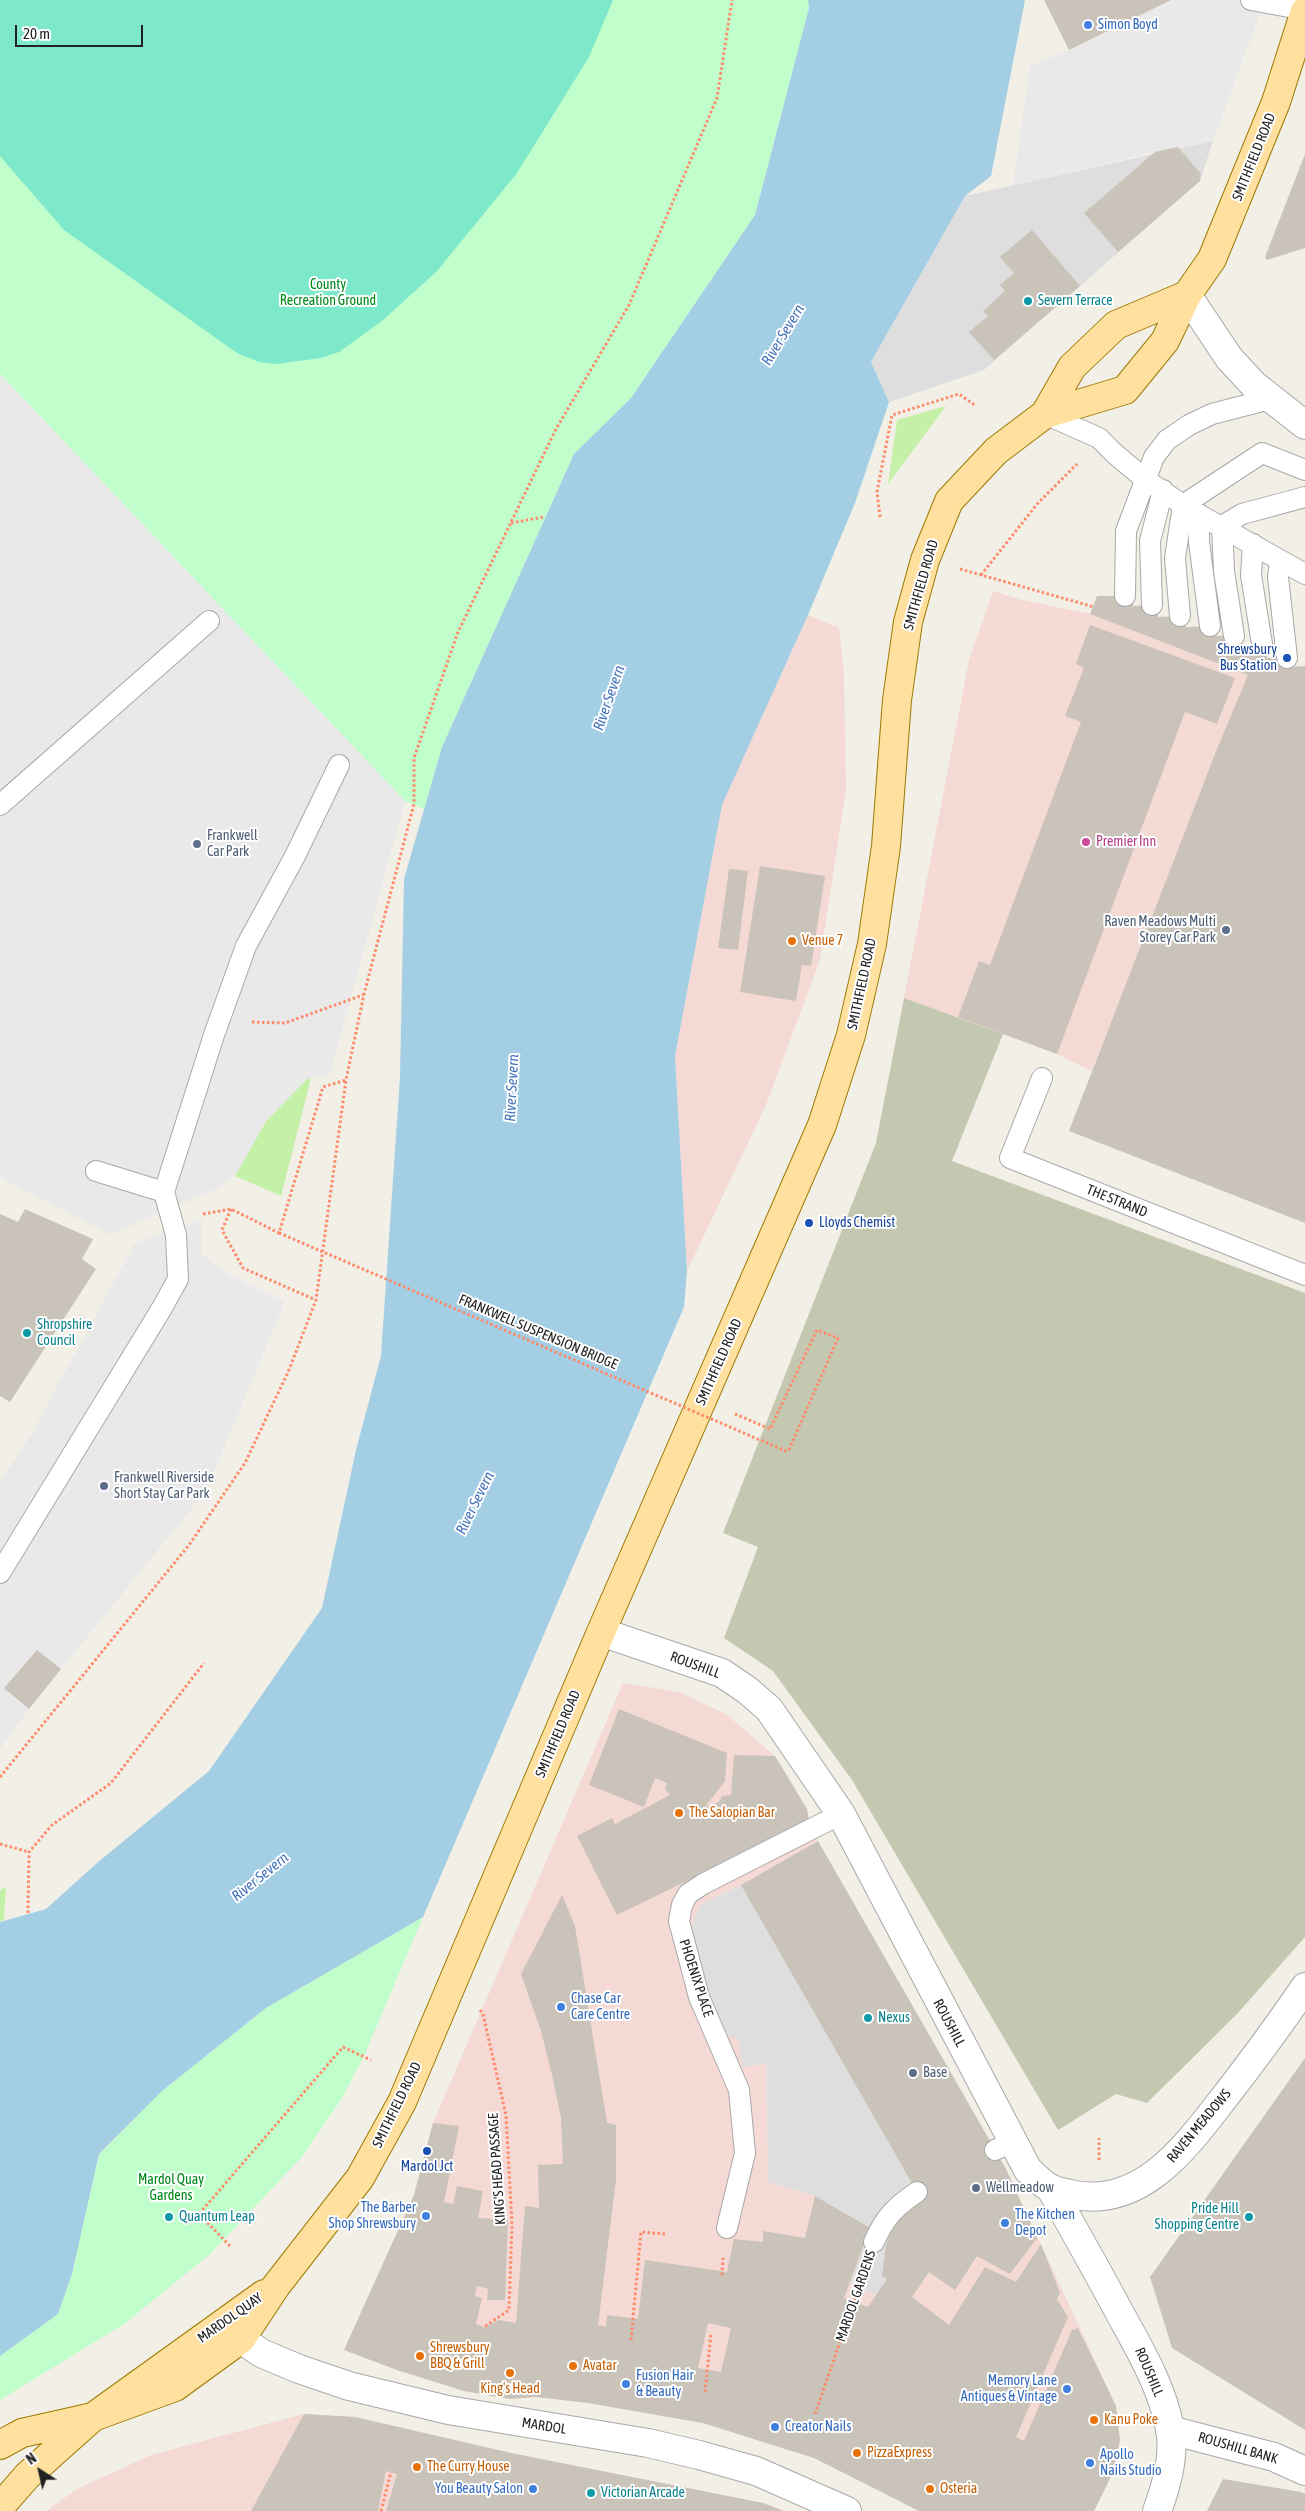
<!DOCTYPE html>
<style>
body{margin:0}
#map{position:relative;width:1305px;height:2511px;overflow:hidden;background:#f2efe6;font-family:"Asap Condensed",sans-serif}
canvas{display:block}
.north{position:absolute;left:15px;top:2446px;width:50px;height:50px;-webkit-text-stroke:4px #fff;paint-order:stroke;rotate:325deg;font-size:14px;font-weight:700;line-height:20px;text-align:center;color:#212121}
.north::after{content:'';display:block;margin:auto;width:18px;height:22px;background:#212121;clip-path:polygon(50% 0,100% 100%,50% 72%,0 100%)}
.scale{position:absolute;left:15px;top:25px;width:128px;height:22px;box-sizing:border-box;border:2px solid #212121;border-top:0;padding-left:6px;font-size:15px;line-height:18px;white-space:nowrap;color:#212121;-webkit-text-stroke:4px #fff;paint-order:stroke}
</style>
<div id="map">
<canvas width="1305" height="2511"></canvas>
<div class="north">N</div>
<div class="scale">20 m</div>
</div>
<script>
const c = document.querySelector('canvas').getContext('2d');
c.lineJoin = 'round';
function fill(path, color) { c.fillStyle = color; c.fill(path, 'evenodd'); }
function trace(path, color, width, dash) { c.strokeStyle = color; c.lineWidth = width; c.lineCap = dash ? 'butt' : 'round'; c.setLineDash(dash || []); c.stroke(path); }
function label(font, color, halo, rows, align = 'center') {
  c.font = font + ' "Asap Condensed",sans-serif'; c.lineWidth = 4; c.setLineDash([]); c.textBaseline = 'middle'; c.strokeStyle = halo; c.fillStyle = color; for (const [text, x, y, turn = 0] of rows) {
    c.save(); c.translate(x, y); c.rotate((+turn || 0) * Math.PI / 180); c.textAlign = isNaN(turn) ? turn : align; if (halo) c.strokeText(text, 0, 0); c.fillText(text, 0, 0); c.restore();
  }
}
fill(new Path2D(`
 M1213 141 1200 181 984 370 889 402 871 362 965 196Z
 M818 1841 1006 2169 912 2297 876 2295 850 2285 815 2196 768 2182 766 2063 742 2068 739 2040 724 2035 705 1989 692 1932 693 1921 701 1904 741 1885Z`), '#dfdede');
fill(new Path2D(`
 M993 591 1018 599 1090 614 1248 675 1092 1071 1057 1054 904 998 969 660Z
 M808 615 839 628 844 674 846 789 820 960 766 1105 687 1271 675 1056 722 805Z
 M623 1683 679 1692 726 1714 775 1756 807 1809 809 1821 818 1841 741 1885 701 1904 693 1921 692 1932 705 1989 724 2035 739 2039 742 2068 766 2063 768 2182 815 2196 870 2228 850 2285 876 2295 887 2279 912 2296 1006 2169 1116 2406 1120 2440 1114 2470 1094 2511 886 2492 814 2458 703 2423 588 2403 536 2397 510 2399 464 2391 397 2370 344 2350 414 2195 433 2123Z
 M304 2414 355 2417 511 2453 763 2503 785 2511H46L77 2489 151 2455Z`), '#f4d9d4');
fill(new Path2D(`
 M904 998 1003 1034 952 1161 1305 1293V1937L1237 2014 1147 2103 1116 2094 1058 2130 852 1780 773 1671 724 1638 758 1547 723 1533 876 1143Z`), '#c5c8b1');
fill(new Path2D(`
 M946 406 888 484 897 420Z
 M311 1078 281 1196 235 1176 266 1121 307 1079Z
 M6 1887 4 1919 0 1922V1890Z`), '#c4f0a8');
fill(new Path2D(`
 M0 0H808L809 8 755 215 631 398 574 454 442 747 424 809 405 801 0 374Z
 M423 1917 364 2056 342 2098 301 2158 209 2255 124 2324 0 2400V2356L58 2314 72 2274 99 2155 162 2091 266 2008Z`), '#c0ffcc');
fill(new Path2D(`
 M0 0H613L589 57 517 173 437 271 382 321 339 352 321 358 276 364 259 362 237 353 64 230 0 156Z`), '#7de8ca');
fill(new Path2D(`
 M1171 0H1265L1213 141 1155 152 1013 186 1030 66 1069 50Z
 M0 374 405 801 330 1074 307 1079 266 1121 235 1176 220 1187 110 1235 0 1177Z
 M202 1219 201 1253 226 1273 285 1302 206 1491 61 1669 37 1650 5 1688 29 1709 0 1749V1482L31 1435 134 1245 152 1236Z`), '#e9e9e9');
fill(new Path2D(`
 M808 0H1025L991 176 965 196 871 362 889 402 855 503 808 615 722 805 675 1056 687 1271 684 1307 423 1917 266 2008 162 2091 99 2154 72 2274 58 2314 0 2356V1922L46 1909 97 1863 209 1771 322 1608 356 1450 381 1356 400 1077 404 879 442 747 574 454 631 398 755 215 809 8Z`), '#a3cee4');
fill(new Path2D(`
 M1044 0H1171L1069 50Z
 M1178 147 1201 174 1200 181 1118 252 1084 213 1155 152Z
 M1305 154V248L1267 260 1265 257Z
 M1032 230 1080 286 994 360 969 332 988 316 983 311 1005 291 1000 285 1014 273 1000 257Z
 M1097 596H1133V606L1157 604 1158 617 1185 616 1186 627 1212 626 1213 636 1239 635 1240 646 1266 645 1267 658 1289 657V667L1305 666V1223L1069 1131 1215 754 1248 675 1090 614Z
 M1090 625 1235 678 1217 724 1185 712 1057 1054 958 1017 979 961 990 965 1081 722 1065 716 1084 668 1076 664Z
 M760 866 825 876 811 966 802 965 796 1001 740 992Z
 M729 869 748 871 738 950 718 948Z
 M25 1209 93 1239 82 1259 96 1269 10 1402 0 1396V1214L18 1222Z
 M37 1650 61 1669 29 1709 4 1688Z
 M619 1709 727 1753 725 1781 705 1807 719 1802 722 1796 731 1795 734 1755 775 1756 807 1809 809 1821 617 1915 577 1836 612 1818 615 1824 670 1795 665 1789 667 1783 655 1778 644 1807 589 1785Z
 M818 1841 1006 2169 1037 2238 1010 2274 977 2256 955 2290 929 2272 912 2297 949 2325 985 2267 1016 2282 1041 2244 1060 2293 1057 2299 1068 2317 1016 2437 1024 2441 1072 2330 1078 2328 1116 2406 1120 2440 1114 2470 1094 2511H919L814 2458 703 2423 588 2403 536 2397 510 2399 464 2391 397 2370 344 2350 414 2195 433 2123 459 2126 444 2202 453 2204 457 2186 483 2191 478 2218 508 2220 505 2300H487L488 2289 477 2286 475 2296 482 2298 476 2324 484 2327 499 2320 516 2323 525 2206 539 2208 538 2165 563 2164 561 2118 552 2075 541 2031 521 1974 562 1895 575 1926 607 2123 616 2125V2180L598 2325 606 2327 607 2315 638 2319 645 2260 727 2272 734 2239 763 2242V2231L805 2238 815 2196 870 2228 844 2298 868 2307 887 2279 882 2276 886 2245 896 2219 917 2192 741 1885ZM708 2323 731 2328 721 2372 698 2368Z
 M1305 2058V2430L1172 2348 1150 2277Z
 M304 2414 355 2417 511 2453 763 2503 784 2511H386L397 2474 386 2471 378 2511H251Z
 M1223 2479 1301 2492 1305 2494V2511H1207Z`), '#cac3b9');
const service = new Path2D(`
 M1251 0 1305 10
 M1045 414 1099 438 1115 454 1146 480 1189 509 1305 574
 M1199 514V542L1210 626
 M1253 544 1251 575 1262 644
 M1280 562 1278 577 1287 658
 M1125 596 1126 531 1154 457 1167 440 1189 425 1212 414 1270 399
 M1152 605 1150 541 1163 490
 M1180 616 1175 558 1183 505 1262 453 1305 470
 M1234 636 1224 571 1222 526 1242 514 1305 497
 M0 805 209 621
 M1042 1078 1010 1158 1305 1275
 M96 1171 164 1192
 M0 1573 162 1308 178 1279 176 1235 164 1192 214 1035 246 946 295 856 339 765
 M995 2150 1012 2142
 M727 2228 745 2153 739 2090 699 1997 679 1921 682 1905 688 1894 703 1884 841 1814
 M874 2242C885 2217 895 2207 917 2192`);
const pedestrian = new Path2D(`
 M1170 2430 1274 2457 1305 2471`);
const minor = new Path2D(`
 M1051 2189C1073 2228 1095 2267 1116 2306 1137 2345 1162 2385 1170 2429 1175 2454 1166 2487 1157 2511
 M241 2339 261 2353 299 2369 349 2386 448 2410 648 2443 699 2455 756 2471 847 2511`);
const tertiary = new Path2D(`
 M1187 295 1229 358 1254 385 1305 425
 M601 1632 722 1673 747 1690 769 1709 841 1814 1028 2170C1035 2176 1043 2185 1052 2189 1057 2192 1065 2192 1070 2194 1142 2211 1188 2144 1227 2094 1254 2059 1280 2024 1305 1987`);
const primary = new Path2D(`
 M1045 414 1072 367 1116 325 1187 295
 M0 2445 22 2433 93 2417 175 2387 241 2339 276 2286 360 2178 402 2102 601 1632 822 1125 851 1035 872 944 886 846 897 700 908 622 925 560 949 501 996 451 1045 414 1125 390 1165 341 1187 295 1212 259 1276 102 1305 11
 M0 2507 27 2476 93 2417 264 2294`);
trace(service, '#a8a8a8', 22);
trace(pedestrian, '#a8a8a8', 30);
trace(minor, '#a8a8a8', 30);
trace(tertiary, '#a8a8a8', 30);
trace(primary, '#9d7a00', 30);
trace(new Path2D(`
 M880 517 877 492 892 415 959 394 976 406
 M511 523 543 517
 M960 569 1094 607
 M981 575 1038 503 1077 464
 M252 1022 285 1023 363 995
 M231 1209 222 1230 243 1268 316 1300
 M203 1214 231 1209 279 1233 323 1087 346 1080
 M735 1414 770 1429 817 1330 838 1338 788 1452
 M0 1777 189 1545 245 1463 289 1370 316 1300 346 1080 364 994 414 804V758L458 632 556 429 629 305 717 98 732 0
 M0 1844 29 1852
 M28 1913 29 1852 52 1825 111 1783 204 1663
 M480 2010 483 2014 506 2115 512 2224 509 2310 484 2327
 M1099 2160V2138
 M230 2246 199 2214 343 2047 371 2060
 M722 2275 723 2258
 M631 2340 641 2232 665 2234
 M705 2392 711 2334
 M815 2414 864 2273
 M381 2511 391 2472`), '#ff8a6a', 3, [2.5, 2.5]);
trace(service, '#fff', 20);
trace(pedestrian, '#fff', 28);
trace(minor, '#fff', 28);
trace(tertiary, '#fff', 28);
trace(primary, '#ffe09e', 28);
trace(new Path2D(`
 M279 1233 788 1452`), '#ff8a6a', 3, [2.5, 2.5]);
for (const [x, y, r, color] of [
 [1088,25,5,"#3f7fe0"],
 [1028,301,5,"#0f9aa8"],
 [1287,658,5,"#1a4fb4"],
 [1086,842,5,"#d1479c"],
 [197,844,5,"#5c6f8a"],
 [1226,930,5,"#5c6f8a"],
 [792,941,5,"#e8710a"],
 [809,1223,5,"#1a4fb4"],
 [27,1333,5,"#0f9aa8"],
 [104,1486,5,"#5c6f8a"],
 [679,1813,5,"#e8710a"],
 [561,2007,5,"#3f7fe0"],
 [868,2018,5,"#0f9aa8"],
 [913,2073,5,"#5c6f8a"],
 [427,2151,5,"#1a4fb4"],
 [976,2188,5,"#5c6f8a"],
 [426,2216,5,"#3f7fe0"],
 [169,2217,5,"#0f9aa8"],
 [1249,2217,5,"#0f9aa8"],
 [1005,2223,5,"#3f7fe0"],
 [420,2356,5,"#e8710a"],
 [573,2366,5,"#e8710a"],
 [510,2373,5,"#e8710a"],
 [626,2384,5,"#3f7fe0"],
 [1067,2389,5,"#3f7fe0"],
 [1094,2420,5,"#e8710a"],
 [775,2427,5,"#3f7fe0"],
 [857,2453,5,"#e8710a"],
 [1090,2463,5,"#3f7fe0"],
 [417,2467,5,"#e8710a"],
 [533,2489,5,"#3f7fe0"],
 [930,2489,5,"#e8710a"],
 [591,2493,5,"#0f9aa8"]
]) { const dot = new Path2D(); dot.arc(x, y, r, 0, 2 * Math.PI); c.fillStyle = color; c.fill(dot); trace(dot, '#fff', 2); }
label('14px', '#366cbe', '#fff', [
 ["Simon Boyd",1098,25],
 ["Chase Car",571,1999],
 ["Care Centre",571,2015],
 ["The Barber",416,2208,"right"],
 ["Shop Shrewsbury",416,2224,"right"],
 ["The Kitchen",1015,2215],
 ["Depot",1015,2231],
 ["Fusion Hair",636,2376],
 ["& Beauty",636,2392],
 ["Memory Lane",1057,2381,"right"],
 ["Antiques & Vintage",1057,2397,"right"],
 ["Creator Nails",785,2427],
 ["Apollo",1100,2455],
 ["Nails Studio",1100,2471],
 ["You Beauty Salon",523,2489,"right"]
], 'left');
label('14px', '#212121', '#fff', [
 ["SMITHFIELD ROAD",1254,157,-68],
 ["SMITHFIELD ROAD",921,585,-74],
 ["SMITHFIELD ROAD",862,984,-78],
 ["THE STRAND",1117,1201,22],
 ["FRANKWELL SUSPENSION BRIDGE",538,1332,23],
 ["SMITHFIELD ROAD",719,1362,-66],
 ["ROUSHILL",695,1665,20],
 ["SMITHFIELD ROAD",558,1734,-67],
 ["PHOENIX PLACE",696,1978,72],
 ["ROUSHILL",949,2023,62],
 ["SMITHFIELD ROAD",397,2105,-64],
 ["RAVEN MEADOWS",1199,2126,-50],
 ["KING'S HEAD PASSAGE",497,2169,-94],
 ["MARDOL GARDENS",856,2296,-71],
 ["MARDOL QUAY",230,2318,-35],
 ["ROUSHILL",1149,2372,67],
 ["MARDOL",544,2426,9],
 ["ROUSHILL BANK",1238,2448,16]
]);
label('14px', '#01871a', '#fff', [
 ["County",328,285],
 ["Recreation Ground",328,301],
 ["Mardol Quay",171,2180],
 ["Gardens",171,2196]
]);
label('14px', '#0d838f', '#fff', [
 ["Severn Terrace",1038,301],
 ["Shropshire",37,1325],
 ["Council",37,1341],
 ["Nexus",878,2018],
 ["Pride Hill",1239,2209,"right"],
 ["Shopping Centre",1239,2225,"right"],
 ["Quantum Leap",179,2217],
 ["Victorian Arcade",601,2493]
], 'left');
label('14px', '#164399', '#fff', [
 ["Shrewsbury",1277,650],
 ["Bus Station",1277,666],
 ["Lloyds Chemist",819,1223,"left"],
 ["Mardol Jct",427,2167,"center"]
], 'right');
label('14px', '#4e5e75', '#fff', [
 ["Frankwell",207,836],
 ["Car Park",207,852],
 ["Raven Meadows Multi",1216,922,"right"],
 ["Storey Car Park",1216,938,"right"],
 ["Frankwell Riverside",114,1478],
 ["Short Stay Car Park",114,1494],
 ["Base",923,2073],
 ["Wellmeadow",986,2188]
], 'left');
label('14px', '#b23c85', '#fff', [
 ["Premier Inn",1096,842]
], 'left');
label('14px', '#c56008', '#fff', [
 ["Venue 7",802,941],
 ["The Salopian Bar",689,1813],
 ["Shrewsbury",430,2348],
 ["BBQ & Grill",430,2364],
 ["Avatar",583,2366],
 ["King's Head",510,2389,"center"],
 ["Kanu Poke",1104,2420],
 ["PizzaExpress",867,2453],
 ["The Curry House",427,2467],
 ["Osteria",940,2489]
], 'left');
label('italic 15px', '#4272bb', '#fff', [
 ["River Severn",783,335,-59],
 ["River Severn",609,698,-71],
 ["River Severn",512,1088,-87],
 ["River Severn",475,1503,-64],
 ["River Severn",260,1877,-39]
]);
</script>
